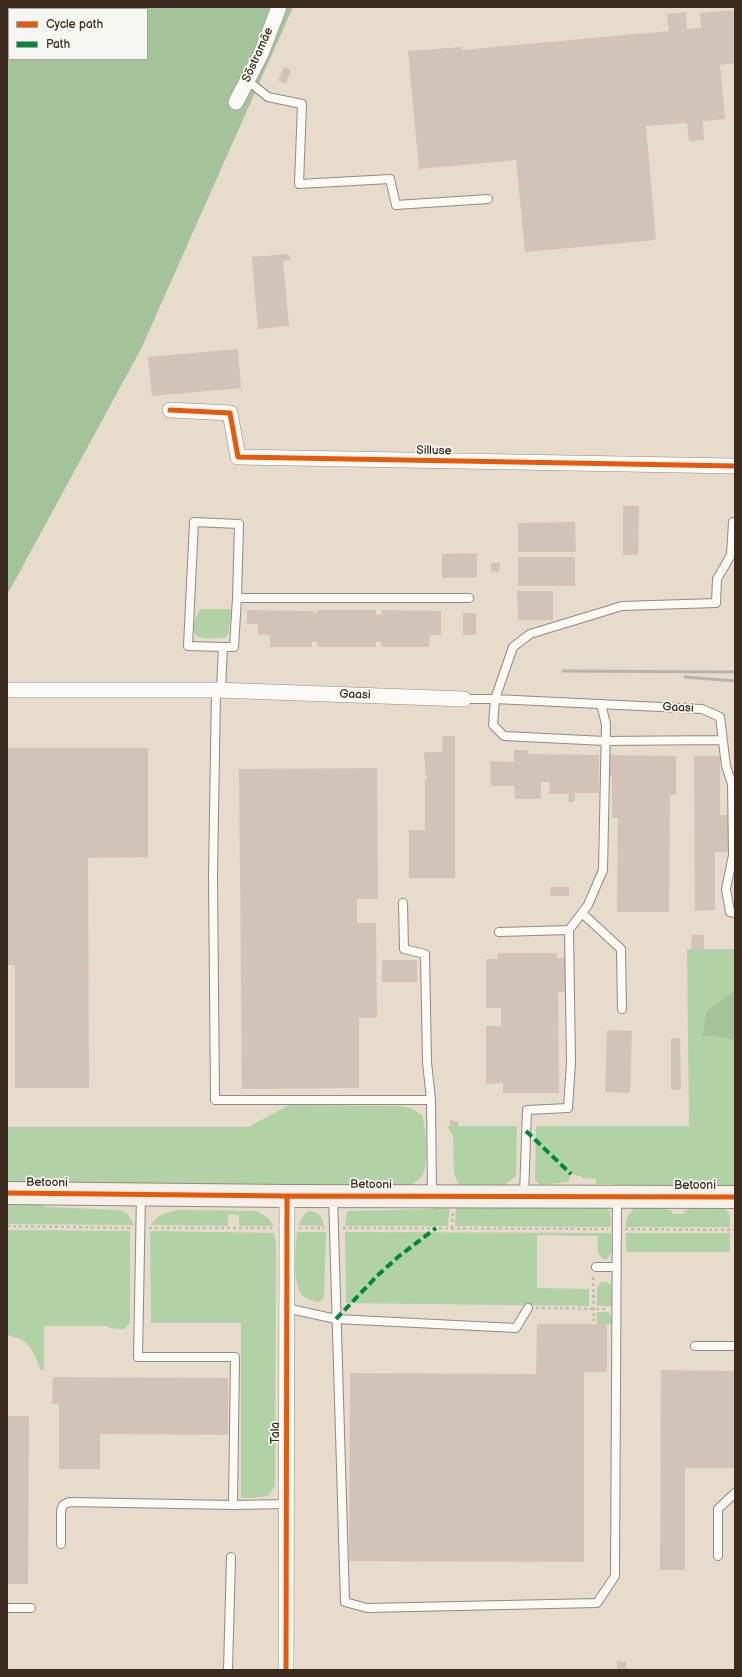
<!DOCTYPE html>
<meta charset="utf-8">
<style>
body{margin:0}
#map{position:relative;width:742px;height:1677px;overflow:hidden;background:#e7dccb;font-family:"Balsamiq Sans",sans-serif}
canvas{display:block}
.frame{position:absolute;inset:0;border:8px solid #3b2a1e;pointer-events:none}
.legend{position:absolute;left:8px;top:8px;width:140px;height:52px;box-sizing:border-box;background:#f6f6f2;border:1px solid #aba49d;margin:0;padding:5px 7px;list-style:none;font-size:12px;color:#3b2a1e}
.legend li{display:flex;align-items:center;gap:8px;height:20px}
.legend b{width:20px;border:1px solid #aba49d}
</style>
<div id="map">
<canvas width="742" height="1677"></canvas>
<div class="frame"></div>
<ul class="legend">
<li><b style="height:5px;background:#e8590c"></b>Cycle path</li>
<li><b style="height:5px;background:#00873e"></b>Path</li>
</ul>
</div>
<script>
const c = document.querySelector('canvas').getContext('2d');
c.lineJoin = 'round';
function fill(path, color) { c.fillStyle = color; c.fill(path, 'evenodd'); }
function trace(path, color, width, dash) { c.strokeStyle = color; c.lineWidth = width; c.lineCap = dash ? 'butt' : 'round'; c.setLineDash(dash || []); c.stroke(path); }
function label(font, color, halo, rows, align = 'center') {
  c.font = font + ' "Balsamiq Sans",sans-serif'; c.lineWidth = 3.5; c.setLineDash([]); c.textBaseline = 'middle'; c.strokeStyle = halo; c.fillStyle = color; for (const [text, x, y, turn = 0] of rows) {
    c.save(); c.translate(x, y); c.rotate((+turn || 0) * Math.PI / 180); c.textAlign = isNaN(turn) ? turn : align; if (halo) c.strokeText(text, 0, 0); c.fillText(text, 0, 0); c.restore();
  }
}
fill(new Path2D(`
 M201 609H230L231 611 229 632 226 637C221 639 201 639 197 636 190 631 196 613 201 609Z
 M687 949H735V990L706 1011 702 1036 720 1037 735 1041V1188L625 1187 613 1184H596V1179L582 1178 581 1176 571 1174 568 1182 540 1185 535 1180 536 1126H689Z
 M289 1105 400 1106 411 1108 422 1115C426 1132 429 1155 424 1172 422 1178 415 1183 410 1186H7V1127H248Z
 M447 1126H517L516 1176 502 1187H460L454 1174 453 1136Z
 M7 1202H32L47 1207 120 1210 127 1213 134 1225 7 1224Z
 M443 1203H450L448 1226H345L347 1212 349 1211 433 1209Z
 M456 1204 605 1207 610 1211 611 1227 455 1226Z
 M723 1205 730 1215V1227H626C625 1218 629 1213 636 1207L666 1206V1210H671L673 1214H683L686 1210H690V1206Z
 M179 1210 257 1211 268 1218 274 1226H239V1215L228 1214V1226L151 1225C158 1214 167 1212 179 1210Z
 M310 1211C320 1213 322 1216 324 1226L298 1225C301 1219 303 1214 310 1211Z
 M7 1230 130 1231V1323L124 1329 109 1328 108 1326H44V1370H41C32 1349 30 1340 7 1335Z
 M153 1231 274 1233 276 1244 275 1486 268 1496 253 1498H241V1323H151L150 1232Z
 M297 1232H326L324 1298 319 1302C314 1301 309 1300 304 1297 291 1286 296 1248 297 1232Z
 M345 1232 611 1233C611 1242 615 1254 605 1260 595 1255 598 1245 598 1236L537 1235V1288L589 1289V1306L346 1303Z
 M626 1233H730V1252H626Z
 M601 1282H606L611 1285 612 1306H597V1288Z
 M597 1312H609L614 1324H597Z`), '#b1d2a4');
fill(new Path2D(`
 M7 7H293L141 349 7 595ZM9 9H147V59H9Z
 M735 990V1041L720 1037 702 1036 706 1011Z`), '#a3c39a');
fill(new Path2D(`
 M735 10V63L720 65 725 119 703 121 704 140 689 141 687 123 646 126 656 240 525 252 516 160 419 169 408 51 462 47V50L669 31 667 14 686 12 687 29 701 28 700 13Z
 M284 67 291 70 286 84 278 81Z
 M289 254 290 260 283 261 289 326 258 329 252 257Z
 M238 349 241 388 152 396 148 357Z
 M623 506H639L638 555H623Z
 M575 522 576 552H518V523Z
 M477 553V577L442 578V554Z
 M518 557H575V586H518Z
 M491 563H500L499 572 491 571Z
 M517 591H553V620H518Z
 M247 610 313 611V613H317V610H376V615H382V610L441 611V635H430L429 647H381V642H376V647H317V642H312V647H270V635H258V624H247Z
 M463 613H476V635H463Z
 M443 736H455V878H409V830H425V779H427V775L425 776V758H424V752H442Z
 M7 748H148V857L88 858 89 1088H15V965H7Z
 M514 750H529L528 754 599 755V793H575L574 802H568L569 794H549L550 782H541V799H515L514 786H491L490 761 514 762Z
 M608 755 676 756V795H670L669 912H617L618 818H612V776H608Z
 M694 756H720V815H730V852H715V910L695 911Z
 M377 768 378 899H357V923H376L377 1018H359V1088L242 1089 239 769Z
 M551 887H569V896H550Z
 M692 935H704V949H691Z
 M498 953H557V958H567V992H558L559 1093H503V1083L486 1084V1026H501V1008H486V959H498Z
 M382 960H417V982H382Z
 M607 1030 632 1031 630 1093 605 1092Z
 M671 1038H680L681 1090H671Z
 M450 1120 458 1121V1126H450Z
 M537 1324H607V1372H584V1562L349 1561 350 1373 536 1374Z
 M661 1370 735 1371V1468H685V1570H660Z
 M53 1377 228 1378V1435L100 1434V1469H59V1404H52Z
 M7 1416H29L28 1584H7Z
 M617 1661 626 1662V1670H617Z`), '#d1c3b7');
const lane = new Path2D(`
 M247 80 268 97 302 104 299 184 390 179 396 205 488 199
 M223 647 188 646 194 522 239 524 237 598
 M216 690 213 876 215 1100H431
 M221 690 223 647H234L237 598H469
 M464 699H495L702 709 720 717 726 766 732 784H735
 M722 740 605 741 504 736 493 725 495 699 513 647 530 634 622 606 716 603 717 579 731 555 733 522
 M732 784 733 855 726 889 730 912 735 913
 M403 903 404 949 425 954 427 1062 431 1100 432 1195
 M582 913 621 949 622 1009
 M569 930 588 905 603 870 606 724 601 704
 M499 932 569 930 571 1063 568 1108 527 1110 524 1195
 M141 1195 138 1357H235L233 1505 286 1504
 M333 1196 345 1602 367 1608 597 1603 615 1576 617 1197
 M596 1267H617
 M286 1308 336 1319 516 1328 528 1308
 M695 1346H735
 M61 1544V1511L63 1505 69 1502 233 1505
 M718 1556V1509L735 1493
 M7 1608H31
 M228 1670 231 1557`);
const street = new Path2D(`
 M236 102 261 54 279 7
 M170 410 230 413 238 457 735 466
 M7 690H216L464 699
 M286 1670 287 1196`);
const secondary = new Path2D(`
 M7 1193 287 1196 735 1197`);
trace(lane, '#928a7f', 10);
trace(street, '#928a7f', 16);
trace(secondary, '#928a7f', 24);
trace(new Path2D(`
 M7 1226 130 1228
 M149 1228H274
 M299 1228H324
 M343 1228 608 1229
 M452 1228 453 1213
 M625 1229 735 1230
 M593 1277 594 1321
 M536 1308 607 1309`), '#bebbb7', 2.5, [3, 3]);
trace(lane, '#fbfaf7', 8);
trace(street, '#fbfaf7', 15);
trace(secondary, '#f4f0e9', 22);
trace(new Path2D(`
 M563 671 735 672
 M685 677 735 681`), '#b6b2ae', 3);
trace(new Path2D(`
 M526 1131 571 1174
 M336 1319 378 1275 398 1257 436 1228`), '#00873e', 4, [8, 4]);
trace(new Path2D(`
 M170 410 230 413 238 457 735 466
 M7 1193 287 1196 735 1197
 M286 1670 287 1196`), '#e8590c', 5);
label('12px', '#3b2a1e', '#f6f6f2', [
 ["Sõstramäe",258,55,-66],
 ["Silluse",434,451,1],
 ["Gaasi",355,695,2],
 ["Gaasi",678,708,3],
 ["Betooni",47,1183,1],
 ["Betooni",371,1185,1],
 ["Betooni",695,1186],
 ["Tala",276,1433,-90]
]);
</script>
